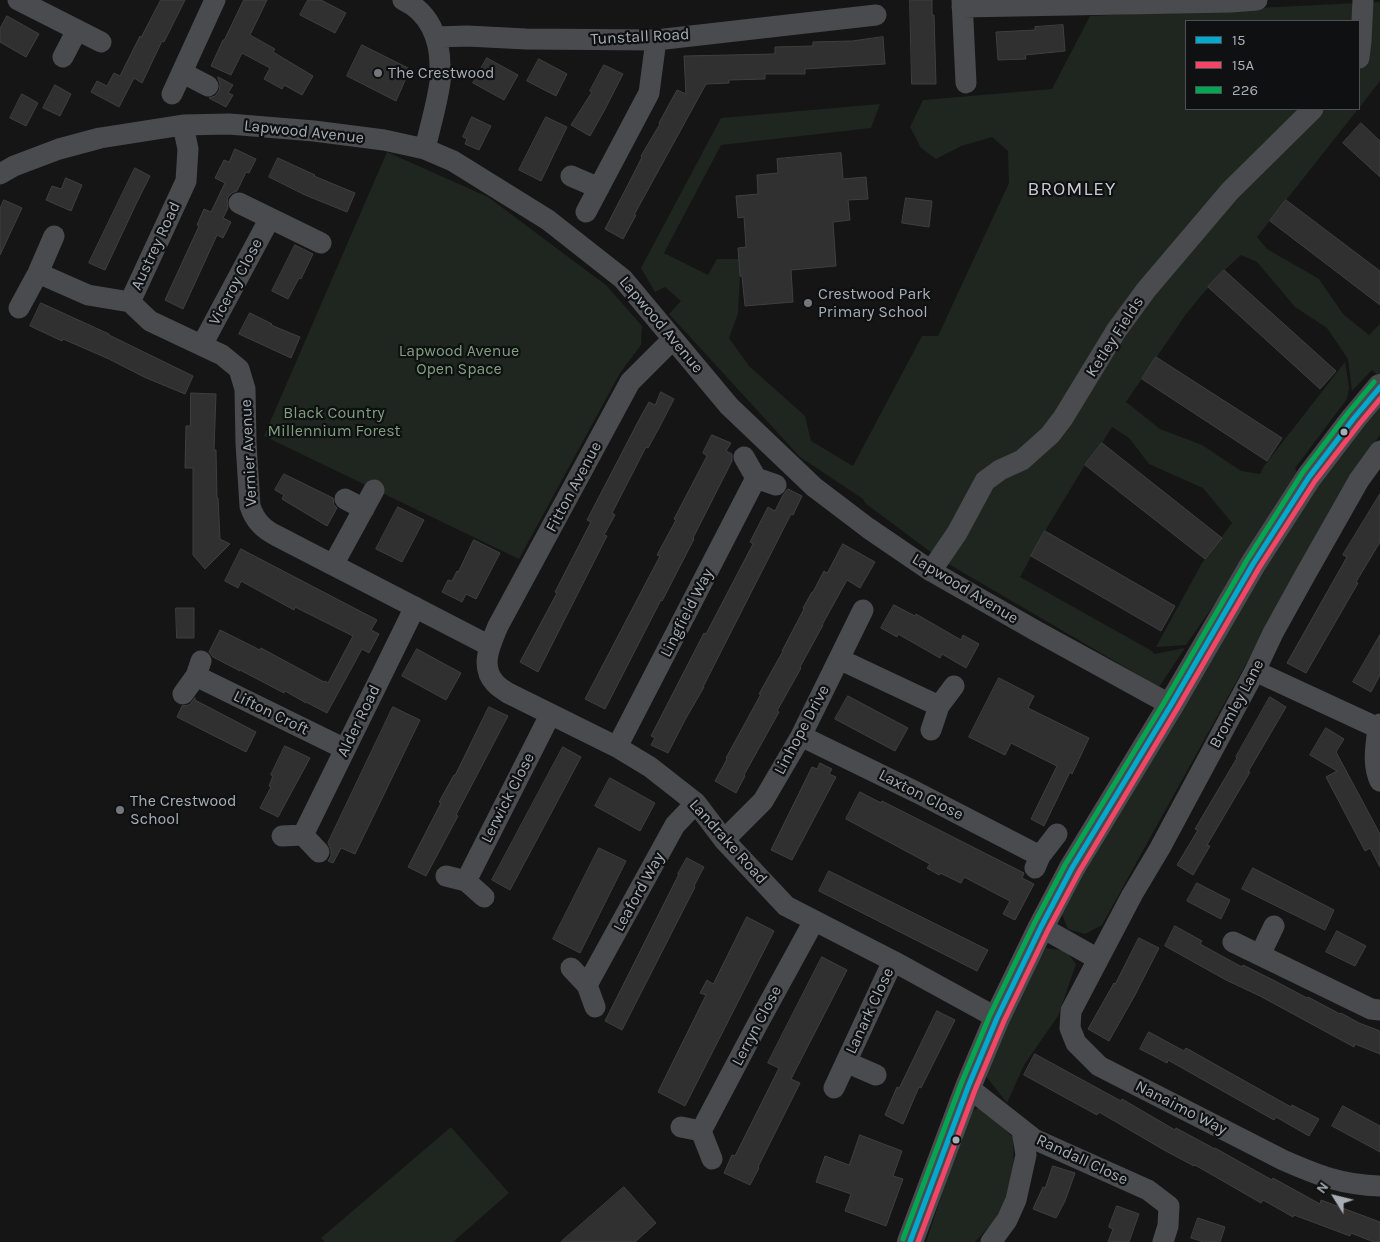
<!DOCTYPE html>
<style>
body{margin:0}
#map{position:relative;width:1380px;height:1242px;overflow:hidden;background:#151515;font-family:Karla,sans-serif}
canvas{display:block}
.legend{position:absolute;left:1185px;top:20px;width:175px;height:90px;box-sizing:border-box;background:#0f1011;border:1px solid #4c4f53;margin:0;padding:6px 9px;list-style:none;font-size:15px;color:#a7adb5}
.legend li{display:flex;align-items:center;gap:10px;height:25px}
.legend b{width:25px;border:1px solid #4c4f53}
.north{position:absolute;left:1310px;top:1172px;width:50px;height:50px;-webkit-text-stroke:4px #0f1011;paint-order:stroke;rotate:306deg;font-size:14px;font-weight:700;line-height:20px;text-align:center;color:#a7adb5}
.north::after{content:'';display:block;margin:auto;width:18px;height:22px;background:#a7adb5;clip-path:polygon(50% 0,100% 100%,50% 72%,0 100%)}
</style>
<div id="map">
<canvas width="1380" height="1242"></canvas>
<ul class="legend">
<li><b style="height:6px;background:#00a9ce"></b>15</li>
<li><b style="height:6px;background:#f34667"></b>15A</li>
<li><b style="height:6px;background:#00a651"></b>226</li>
</ul>
<div class="north">N</div>
</div>
<script>
const c = document.querySelector('canvas').getContext('2d');
c.lineJoin = 'round';
function fill(path, color) { c.fillStyle = color; c.fill(path, 'evenodd'); }
function trace(path, color, width, dash) { c.strokeStyle = color; c.lineWidth = width; c.lineCap = dash ? 'butt' : 'round'; c.setLineDash(dash || []); c.stroke(path); }
function label(font, color, halo, rows, align = 'center') {
  c.font = font + ' Karla,sans-serif'; c.lineWidth = 4.5; c.setLineDash([]); c.textBaseline = 'middle'; c.strokeStyle = halo; c.fillStyle = color; for (const [text, x, y, turn = 0] of rows) {
    c.save(); c.translate(x, y); c.rotate((+turn || 0) * Math.PI / 180); c.textAlign = isNaN(turn) ? turn : align; if (halo) c.strokeText(text, 0, 0); c.fillText(text, 0, 0); c.restore();
  }
}
fill(new Path2D(`
 M1380 2V81L1359 108V21H1186V109H1358L1257 237 1267 249 1319 279 1343 314 1369 335 1380 324V377L1372 370 1352 391 1348 359 1327 328 1295 307 1257 262 1241 255 1216 278 1186 314 1126 402 1160 429 1202 445 1241 471 1260 474 1264 466 1345 362 1349 387 1347 399 1295 468 1301 480 1186 645 1156 647 1202 563 1232 523 1203 488 1149 464 1129 438 1112 427 1102 443 1085 465 1045 531 1020 577 1152 651 1154 654 1185 648 1159 687 940 559 865 503 863 499 800 457 669 314 681 301 665 287 655 292 641 268 721 118 880 104 871 128 721 145 664 253 708 275 717 259H739L740 276 738 313 729 338 749 366 805 416 811 441 853 466 922 336H938L1009 183 1008 151 992 137 961 146 936 159 921 148 910 127 923 100 1052 89 1090 16Z
 M387 152 488 197 607 286 642 326 641 345 620 373 519 559 264 436Z
 M1380 404V435L1332 508 1102 925 1085 934 1068 929 1061 912 1123 801 1292 523 1338 458Z
 M1046 948 1066 951 1076 964 1058 1016 1024 1065 1007 1103 985 1075 1014 1005Z
 M980 1107 1013 1137 1014 1178 1003 1211 975 1242H926L969 1113Z
 M451 1127 509 1193 453 1242H325L321 1238Z`), '#1f261f');
const building = new Path2D(`
 M161 0H185L164 42 162 41 142 83 134 78 119 107 91 92 97 81 107 86 114 73 120 76 140 36 141 37Z
 M244 0H267L250 35 275 49 273 52 313 76 302 95 284 85 282 89 264 79 270 68 242 53 231 75 211 66 223 40H224Z
 M308 0H321L346 13 335 33 300 15Z
 M910 0H932V15H934L936 84H912Z
 M7 16 39 34 26 57 0 42V29Z
 M1063 25 1065 51 1025 55 1026 59 998 60 996 32 1035 30V27Z
 M883 37 885 64 805 69V74H765V79L729 80V83L706 84 634 215H636L623 239 605 229 633 175 642 157 641 156 660 124 659 123 677 90 686 94 684 56 775 54V47L813 46V42L852 41Z
 M362 45 410 69 396 101 347 76Z
 M487 58 518 75 504 100 473 83Z
 M539 59 567 74 556 96 527 81Z
 M604 65 623 74 604 111 590 136 571 125 592 92 590 91Z
 M218 77 233 85 228 93 233 95 226 107 209 98 215 96 219 91 220 85Z
 M55 85 71 94 60 116 43 108Z
 M22 94 38 103 26 126 10 118Z
 M472 117 491 126 479 150 465 144 467 139 463 137Z
 M546 117 567 127 541 181 519 170Z
 M1361 123 1380 141V177L1343 143Z
 M235 149 256 159 249 173 246 172 237 191 232 193 228 197 227 203 228 208 223 218 231 222 223 238 217 235 183 309 165 300 199 226 197 225 204 209 211 212 225 183 215 178 224 160 229 162Z
 M841 153 843 179 866 177 868 199 848 200 850 220 833 222 836 266 791 270 793 302 745 306 742 276H740L738 248 746 247 744 217 738 218 736 196 758 194 757 175 778 173 777 159Z
 M278 158 315 175 314 176 355 193 347 212 305 195 269 177Z
 M135 168 150 176 136 204 105 270 89 263Z
 M66 178 82 185 71 211 46 200 52 186 61 189Z
 M906 198 932 201 929 227 902 223Z
 M4 200 22 208 0 255V209Z
 M1286 200 1380 271V305L1270 221Z
 M295 245 313 254 301 279 299 278 288 299 272 291Z
 M1224 270 1336 371 1320 389 1208 287Z
 M41 303 109 334V335L193 376 185 394 144 377 109 359 63 339 62 341 30 326Z
 M250 313 272 324 271 325 300 337 291 358 239 334Z
 M1156 357 1282 438 1267 461 1142 379Z
 M661 392 674 399 659 428 648 448 646 447 612 513 615 515 604 535 607 536 538 672 520 662 557 593 555 592 591 522 587 520 640 418 649 402 655 405Z
 M191 393 216 394 214 450H216L217 498H218L220 539 230 544 205 569 193 555V468H185L186 426H190Z
 M712 435 731 443 726 451 732 454V461L693 538 694 539 662 601 661 600 605 709 585 699 660 556 657 555 676 520 674 519 707 456 703 453Z
 M1102 443 1222 538 1205 559 1085 465Z
 M284 474 333 498 334 505 337 508 327 526 282 499 284 495 275 490Z
 M788 489 802 496 793 515 791 514 703 687H704L685 720 668 753 651 745 655 738 651 736 704 633 706 634 753 544 750 542 768 507 775 511 783 495Z
 M1380 494V542L1356 582 1358 583 1306 673 1287 663 1347 557 1343 555Z
 M398 507 424 520 402 562 376 549Z
 M1045 531 1175 606 1161 631 1031 556Z
 M474 540 500 553 476 599 466 594 462 602 442 592 448 580 452 581 457 571 458 572Z
 M843 544 875 562 860 588 847 580 822 625H823L800 667 801 668 777 711 779 712 744 775 745 776 736 793 715 781 727 759 726 758 761 694H759L783 651H782L804 609 803 608 812 592H813L824 571 827 573Z
 M241 549 377 620 371 630 379 634 369 653 362 649 327 713 306 702V703L285 691 284 693 240 670V671L213 657 209 652 220 630 260 650 261 648 324 682 325 681 328 683 353 636 295 607 294 610 241 581 238 588 225 581Z
 M894 605 915 616 916 614 961 640 963 635 979 644 966 668 942 654 940 658 898 634 897 637 881 628Z
 M176 608H194V638H177Z
 M1380 635V675L1371 692 1353 682Z
 M417 649 461 673 446 700 402 676Z
 M999 678 1034 696 1028 708 1089 738 1072 774 1070 772 1044 826 1031 819 1057 766 1011 743 1005 755 969 737Z
 M848 696 908 728 895 751 835 719Z
 M1270 697 1286 707 1248 772H1250L1207 845 1210 846 1193 875 1177 865 1198 830 1195 829 1237 758 1236 757Z
 M195 698V700L256 732 246 752 177 717 182 706 189 705Z
 M393 707 420 720 355 854 341 848 333 863 328 861 331 856V850L328 843Z
 M489 707 508 716 456 815 458 816 426 876 408 867 441 803 439 802 454 775H455Z
 M1326 728 1344 739 1336 752 1380 834V867L1370 848 1365 851 1326 777 1337 771 1310 755Z
 M285 746 310 758 278 817 260 808 271 787 269 786 273 776 271 775Z
 M563 747 581 757 510 890 492 880Z
 M820 763 832 769 829 774 836 777 792 860 771 850 812 767 817 769Z
 M610 778 655 803 640 831 595 806Z
 M860 792 881 803 882 801 1024 873 1022 878 1034 884 1015 920 1003 914 1010 901 964 877 961 883 940 873 939 875 927 868 930 864 846 819Z
 M599 848 626 861 580 953 553 939Z
 M687 858 704 867 694 886 695 887 622 1030 605 1021 679 874H678Z
 M1253 868 1334 910 1325 930 1242 889Z
 M829 871 988 950 977 971 819 891Z
 M1197 883 1230 900 1221 919 1187 901Z
 M747 917 774 931 685 1106 658 1092 706 995 700 993 707 980 713 984Z
 M1175 926 1202 941 1200 944 1242 967 1243 965 1275 981 1307 998 1308 997 1340 1014 1341 1013 1359 1023 1380 1031V1054L1355 1044 1354 1047 1260 996 1226 980 1165 946Z
 M1337 931 1366 946 1355 966 1326 952Z
 M1139 938 1159 948 1135 995 1109 1041 1088 1029 1114 983 1115 984Z
 M822 957 847 970 791 1079 800 1083 758 1167 759 1168 750 1185 724 1173 732 1155 735 1156 779 1068 768 1063Z
 M937 1011 955 1020 921 1088 919 1087 903 1124 885 1115 897 1087 899 1088Z
 M1149 1032 1184 1051 1186 1048 1291 1107 1292 1105 1319 1119 1309 1136 1276 1117 1274 1120 1168 1060 1167 1063 1140 1049Z
 M1035 1054 1121 1101 1122 1099 1175 1130 1176 1128 1215 1149V1148L1272 1180 1273 1178 1320 1204 1321 1200 1380 1222V1242H1374L1351 1233 1350 1236 1294 1215 1293 1217 1263 1200 1261 1203 1195 1165 1194 1166 1164 1150 1099 1112 1097 1115 1024 1075Z
 M1343 1106 1380 1126V1152L1332 1126Z
 M860 1135 902 1151 893 1176 903 1179 886 1226 845 1211 851 1194 816 1182 825 1156 849 1165Z
 M1053 1166 1075 1173 1065 1201 1056 1218 1033 1209 1043 1187 1045 1188Z
 M624 1187 656 1223 635 1242H561Z
 M1117 1206 1139 1214 1129 1242H1108L1113 1229 1109 1227Z
 M1198 1218 1225 1227 1220 1242H1204L1191 1238Z`);
fill(building, '#303030');
trace(building, '#3e3f41', 1);
trace(new Path2D(`
 M18 0 101 42
 M403 0C429 12 440 38 440 66 440 71 441 77 440 82 437 104 430 127 425 149
 M962 0 966 83
 M962 7 1231 2 1257 0
 M436 37 467 36 526 39 656 40 876 15
 M63 57 77 30
 M1359 58 1361 41 1363 0
 M183 73 208 86
 M172 94 215 0
 M0 174 14 166 59 149 100 138 183 125 229 124 314 131 384 140 425 149 453 161 548 220 623 279 729 406 814 487 868 528 931 571 1038 632 1171 705
 M571 176 599 188
 M239 203 321 243
 M586 212 649 93 656 40
 M38 273 88 295 130 302 186 181 188 149 183 125
 M130 302 150 321 222 355 239 369 245 389 246 443 250 506C255 521 263 529 277 536L490 646
 M19 308 38 273 54 236
 M673 339 630 382 498 626C491 643 479 666 495 683 498 687 504 690 508 693L617 747 650 767 696 803 724 840 786 906 893 961 997 1018
 M202 345 270 218
 M1380 451 1359 480 1304 577 1273 633 1255 671 1160 848 1132 895 1071 1011 1070 1028 1076 1043 1099 1066 1283 1160C1317 1175 1342 1185 1380 1186
 M744 457 756 478 776 485
 M345 499 364 509
 M333 565 374 490
 M931 571 957 533 985 481 1000 470 1022 460 1050 435 1063 418 1116 331 1146 290 1230 191 1313 109
 M839 659 939 706
 M1255 671 1378 728
 M196 676 345 749
 M183 694 196 676 201 661
 M1380 724 1378 728C1376 746 1372 764 1380 781
 M931 730 939 706 954 686
 M801 736 916 792 1040 856
 M617 747 756 478
 M303 835 415 607
 M282 836 303 835 319 852
 M724 840 763 801 801 736 863 610
 M1035 868 1040 856 1057 834
 M446 876 466 881 484 897
 M466 881 550 715
 M1041 927 1098 959
 M1233 942 1371 1009 1380 1010
 M1260 955 1274 926
 M571 968 587 985 595 1007
 M587 985 675 825 696 803
 M846 1062 876 1075
 M968 1087 1034 1139 1148 1190 1169 1206 1168 1226 1163 1242
 M834 1088 893 961
 M681 1127 701 1131 712 1159
 M701 1131 757 1025 814 921
 M991 1242 1007 1220 1016 1200 1026 1155 1022 1130`), '#4a4b4e', 21);
trace(new Path2D(`
 M910 1242 968 1087 997 1018 1041 927 1072 868 1171 705 1253 564 1309 477 1354 418 1380 387`), '#4a4b4e', 26);
trace(new Path2D(`
 M910 1242 968 1087 997 1018 1041 927 1072 868 1171 705 1253 564 1309 477 1354 418 1380 387`), '#00a9ce', 5);
trace(new Path2D(`
 M918 1242 975 1090 1004 1021 1048 930 1079 872 1177 709 1259 568 1315 481 1360 423 1380 399`), '#f34667', 5);
trace(new Path2D(`
 M903 1239 961 1084 990 1015 1034 924 1065 865 1165 701 1247 560 1303 472 1348 413 1374 382`), '#00a651', 5);
for (const [x, y, r, color] of [
 [378,73,5,"#74787d"],
 [808,303,5,"#74787d"],
 [1344,432,4.5,"#a7adb5"],
 [120,810,5,"#74787d"],
 [956,1140,4.5,"#a7adb5"]
]) { const dot = new Path2D(); dot.arc(x, y, r, 0, 2 * Math.PI); c.fillStyle = color; c.fill(dot); trace(dot, '#0f1011', 2); }
label('16px', '#a7adb5', '#0f1011', [
 ["Tunstall Road",640,37,-3],
 ["Lapwood Avenue",304,132,6],
 ["Austrey Road",156,246,-65],
 ["Viceroy Close",236,282,-62],
 ["Lapwood Avenue",661,325,50],
 ["Ketley Fields",1115,337,-57],
 ["Vernier Avenue",249,453,-93],
 ["Fitton Avenue",574,487,-62],
 ["Lapwood Avenue",965,589,31],
 ["Lingfield Way",687,613,-63],
 ["Bromley Lane",1237,704,-62],
 ["Lifton Croft",271,713,26],
 ["Alder Road",359,721,-64],
 ["Linhope Drive",802,730,-62],
 ["Laxton Close",921,795,27],
 ["Lerwick Close",508,798,-63],
 ["Landrake Road",728,842,48],
 ["Leaford Way",639,892,-61],
 ["Lanark Close",870,1011,-65],
 ["Lerryn Close",757,1026,-62],
 ["Nanaimo Way",1181,1108,27],
 ["Randall Close",1082,1160,25]
]);
label('16px', '#a7adb5', '#0f1011', [
 ["The Crestwood",388,73],
 ["Crestwood Park",818,294],
 ["Primary School",818,312],
 ["The Crestwood",130,801],
 ["School",130,819]
], 'left');
label('16px', '#809f7f', '#0f1011', [
 ["Lapwood Avenue",459,351],
 ["Open Space",459,369],
 ["Black Country",334,413],
 ["Millennium Forest",334,431]
]);
c.letterSpacing = '1px';
label('19px', '#c8cbd2', '#0f1011', [
 ["BROMLEY",1072,190]
]);
c.letterSpacing = '0px';
</script>
